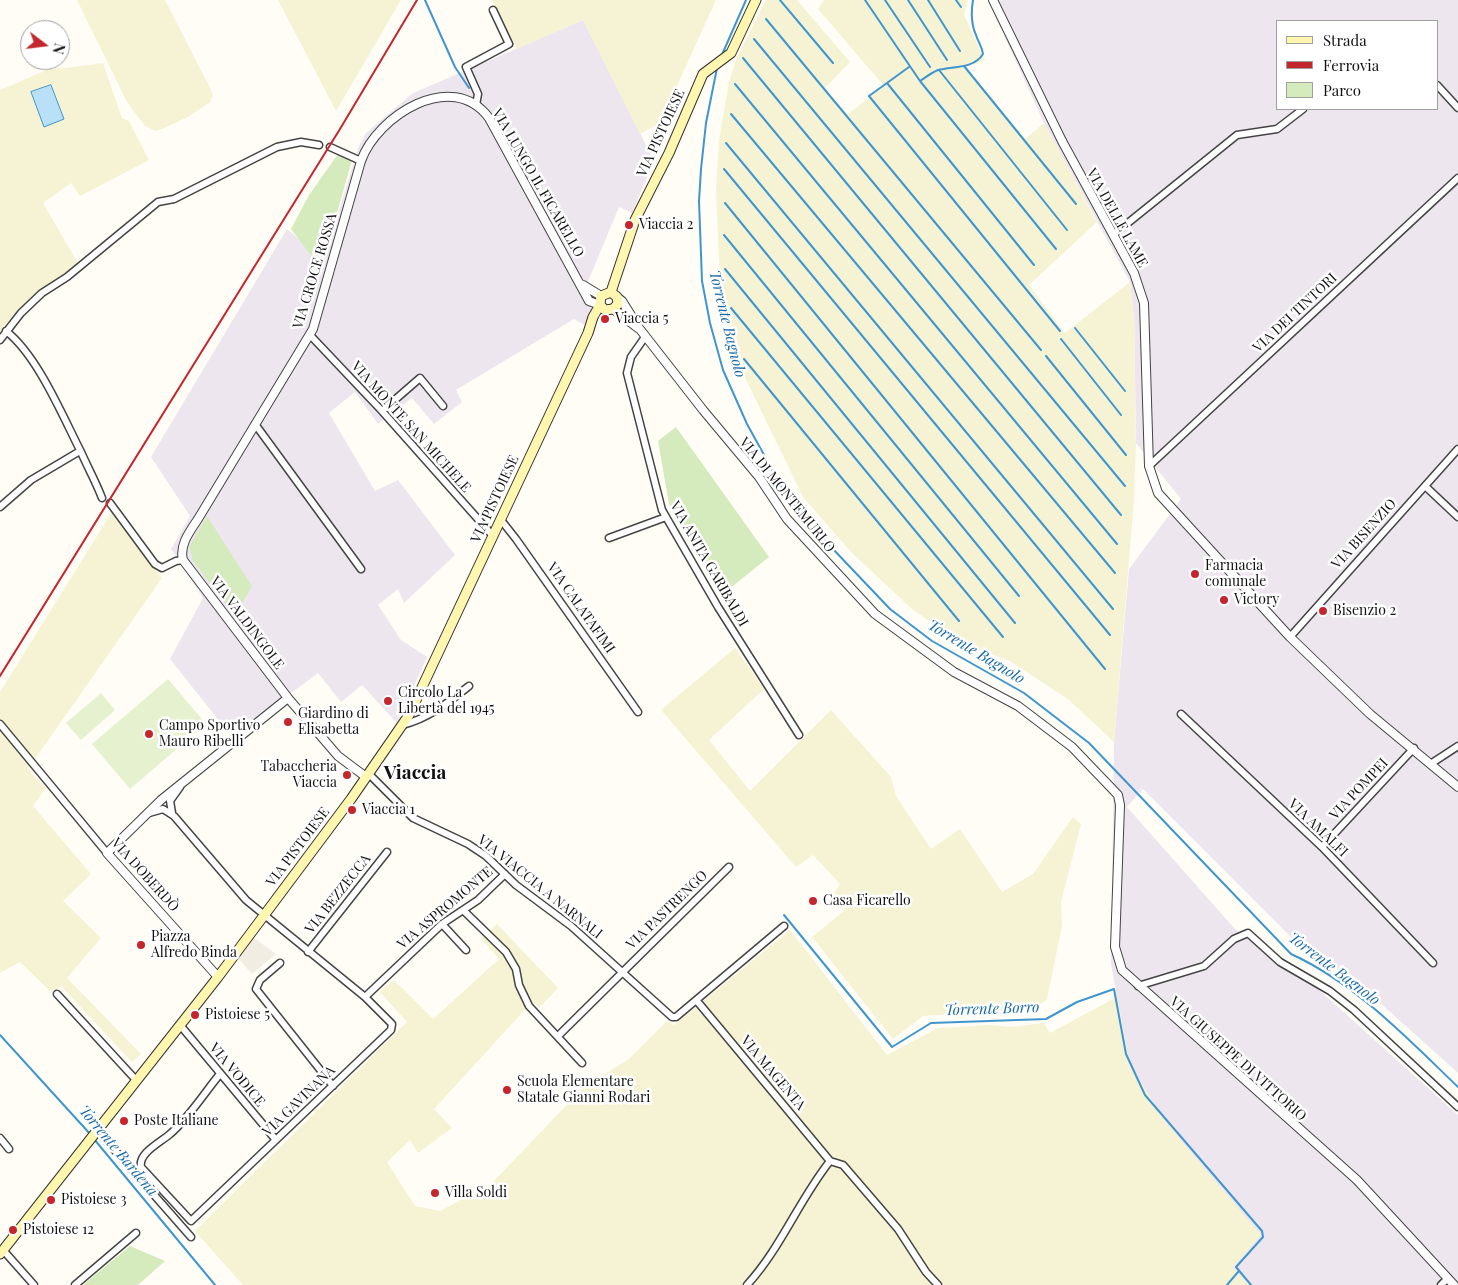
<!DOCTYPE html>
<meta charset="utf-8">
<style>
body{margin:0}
#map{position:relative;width:1458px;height:1285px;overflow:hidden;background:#fffdf5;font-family:"Playfair Display",serif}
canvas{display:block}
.legend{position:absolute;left:1276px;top:20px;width:162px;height:90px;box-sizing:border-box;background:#fff;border:1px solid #a0a0a0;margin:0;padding:6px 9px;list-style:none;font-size:15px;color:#111}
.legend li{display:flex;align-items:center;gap:10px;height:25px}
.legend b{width:25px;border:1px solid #a0a0a0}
.north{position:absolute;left:20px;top:20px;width:50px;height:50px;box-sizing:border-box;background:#fff;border:1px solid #a0a0a0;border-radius:50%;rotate:105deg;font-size:14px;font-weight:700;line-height:20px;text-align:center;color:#111}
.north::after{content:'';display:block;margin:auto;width:18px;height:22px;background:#c4262e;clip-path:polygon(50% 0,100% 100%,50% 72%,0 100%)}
</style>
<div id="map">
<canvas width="1458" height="1285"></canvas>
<ul class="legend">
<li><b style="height:6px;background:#fff6b0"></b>Strada</li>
<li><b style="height:6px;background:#c4262e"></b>Ferrovia</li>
<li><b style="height:14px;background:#d5ebbd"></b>Parco</li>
</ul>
<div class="north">N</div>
</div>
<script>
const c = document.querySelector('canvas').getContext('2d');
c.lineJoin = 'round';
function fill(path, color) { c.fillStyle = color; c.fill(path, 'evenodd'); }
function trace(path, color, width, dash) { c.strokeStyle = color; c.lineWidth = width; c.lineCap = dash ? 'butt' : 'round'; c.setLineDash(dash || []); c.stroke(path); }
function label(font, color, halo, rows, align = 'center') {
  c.font = font + ' "Playfair Display",serif'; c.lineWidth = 5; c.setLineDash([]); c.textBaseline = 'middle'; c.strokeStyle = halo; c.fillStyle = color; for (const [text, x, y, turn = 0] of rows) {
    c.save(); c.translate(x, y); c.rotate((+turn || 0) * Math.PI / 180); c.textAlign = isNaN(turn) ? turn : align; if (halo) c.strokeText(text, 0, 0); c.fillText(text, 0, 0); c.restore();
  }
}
fill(new Path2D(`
 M988 0H1458V1073L1349 975 1298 944 1143 789 1127 807 1234 928 1309 981 1458 1115V1285H1249L1233 1268 1164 1120 1129 1063 1111 964 1114 742 1129 569 1181 499 1136 443 1134 317 1130 282 1044 123ZM1277 21H1437V109H1277Z
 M583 20 654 161 632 213 619 207 582 296 592 309 586 326 574 319 456 390 462 402 434 424 412 398 378 424 355 392 329 413 375 491 398 480 455 555 404 603 398 589 378 605 401 640 427 657 397 723 362 685 341 702 318 673 232 737 170 659 203 598 171 549 190 516 151 457 287 229 324 260 358 148 366 133 413 93Z`), '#eee6ef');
fill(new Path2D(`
 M77 0H165L213 94 210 102 190 116 162 129 155 131 145 126 127 102Z
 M278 0H401L336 111Z
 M492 0H716L660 123 640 134 583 20 517 49Z
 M766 0H797L850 62 824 89 848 114 884 86 818 9 824 0H968L964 15 985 61 966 67 1025 139 1044 123 1097 222 1029 285 1065 333 1130 282 1134 317 1136 443 1134 500 1114 742 1069 700 1010 661 959 642 912 609 852 553 803 497 736 359 724 310 719 261 716 189 719 140 729 82 737 57Z
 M103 63 122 118 129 121 149 160 80 196 71 183 43 203 79 265 43 290 13 315 0 333V90L56 66 57 69Z
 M112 512 162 578 28 769 46 788 33 806 91 874 63 901 101 938 67 978 141 1054 132 1062 61 986 51 992 20 962 0 973V692Z
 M735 648 764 689 709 740 750 791 831 710 891 777 896 796 931 849 960 829 1002 892 1033 874 1073 817 1081 824 1061 902 1062 926 1047 999 1033 1010 923 1016 893 1039 812 937 845 910 834 893 840 884 813 855 796 867 661 710Z
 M497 924 558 988 540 1007 532 1002 434 1109 452 1128 418 1153 410 1140 387 1162 415 1206 440 1211 490 1185 584 1087 629 1059 667 1021 674 1025 790 930 887 1055 938 1028 989 1025 1011 1027 1044 1023 1050 1033 1117 997 1129 1063 1164 1120 1261 1235 1233 1268 1249 1285H243L195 1231 407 1022 380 992 394 980 433 1019 499 959 481 939Z`), '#f6f3d4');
fill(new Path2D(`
 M338 154 352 160 335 220 325 217 313 258 291 229 309 195Z
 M676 427 769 557 724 593 669 504 658 441Z
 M207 516 252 586 235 616 193 561 189 547Z
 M130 1246 165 1261 138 1285H83Z`), '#d5ebbd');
fill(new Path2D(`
 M168 679 206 724 130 789 92 744Z
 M101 693 115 710 81 740 66 723Z`), '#e6f2cf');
fill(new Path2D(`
 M253 937 276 954 252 974 237 957Z`), '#f1ede2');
const water = new Path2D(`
 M51 85 64 119 44 127 31 92Z`);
fill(water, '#b9e0f7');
trace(water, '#3f96cf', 1);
trace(new Path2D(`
 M425 0 455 67 469 88
 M780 0 833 63
 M865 0 920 81 1056 249
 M885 0 930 67
 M908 0 947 60
 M928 0 960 51
 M956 0 961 7
 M766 19 1041 350
 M754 39 1125 486
 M721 57 746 0
 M743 58 1121 515
 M964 66 1076 204
 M909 67 869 96 1060 331
 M717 68 706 123 701 169 699 201 702 281 710 323 723 370 747 424 785 493 812 527 890 609 932 641 1024 693 1089 743 1291 954C1355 983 1408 1039 1458 1087
 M939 70 1067 230
 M920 81C926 77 931 73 938 70 953 66 974 69 983 54 982 46 978 42 976 35 971 24 971 12 973 0
 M887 83 1034 265
 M735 84 1117 544
 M731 114 1115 573
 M726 143 1113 609
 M724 169 1110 635
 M725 203 1105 669
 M724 235 1019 596
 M725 269 1015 623
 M731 308 1003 637
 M1075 328 1125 391
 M1061 339 1121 415
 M1046 356 1126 455
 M744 359 959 621
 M784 915 892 1047 931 1023 1046 1019 1077 1002 1114 989 1126 1054 1145 1095 1262 1231 1263 1237 1236 1267 1251 1285
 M0 1035 91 1135
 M94 1139 215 1285
 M1227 1285 1238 1272`), '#3f96cf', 2);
const minor = new Path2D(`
 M1437 85 1458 108
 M476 105 478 94 466 67 509 44 493 10
 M330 147 361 161
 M1113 235 1237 135 1277 129 1303 109
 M6 331C38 356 63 417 81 452 88 468 96 482 102 498
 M310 335 382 411 493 536
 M645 337 631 357 627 373 662 510 718 607 799 735
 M0 340 21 313 42 293 67 277 158 202 174 199 277 147 301 142 319 145
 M382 411 420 378 443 406
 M255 424 361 569
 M1149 466 1458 178
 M1425 486 1458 517
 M110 503 155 564 162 568 176 561 183 560
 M0 507 31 480 80 451
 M501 520 516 539 638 712
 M609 538 666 517
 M1290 637 1458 449
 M1181 714 1322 847 1433 963
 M0 724 107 853
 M402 725C428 719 449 702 469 686
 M1432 763 1458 746
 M368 773 413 818 468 844 486 856 516 885 571 926 672 1017H676L784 926
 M149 813 163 809 174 816 246 900 365 997 392 1024 391 1030 191 1221 141 1167C138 1153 161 1142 170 1134 188 1119 205 1092 220 1074
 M172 813 170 801 180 787
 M1322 847 1414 748
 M463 910 506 952 516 969 519 985 529 1006 582 1063
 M442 924 466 950
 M308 952 387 852
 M280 963 260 980 256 989 333 1086
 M1138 986 1204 966 1234 939 1248 933 1280 962 1330 991 1354 1010 1458 1107
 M57 994 136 1080
 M365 997 442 924 478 900 505 874
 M697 1001 830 1161
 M180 1025 276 1140
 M558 1036 729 867
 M97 1130 191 1237
 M0 1138 9 1149
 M830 1161 843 1165 898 1229 926 1272 938 1285
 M3 1250 34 1285
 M75 1285 136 1233
 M747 1285C781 1248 799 1200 830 1161
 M1441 1285 1448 1278`);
const tertiary = new Path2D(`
 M993 0 1062 141 1134 273 1144 303 1149 466 1158 493 1290 637 1370 714 1458 787
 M583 285 601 296
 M617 297 622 301 639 328 703 410 759 477 787 519 875 614 954 672 1018 706 1072 747 1118 795 1120 805 1115 947 1122 970 1357 1180 1454 1285
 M613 309 638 328
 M366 777 338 756 288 698 183 560C179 545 190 531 198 519L313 329 361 161C377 116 452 68 489 118L589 301 600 305
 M218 977 107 853 161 800 288 698`);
const secondary = new Path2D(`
 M611 292 635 220 669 153 703 74 731 53 756 0
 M0 1254 218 977 351 799 409 715 588 333 593 317 600 305 601 296 611 292 617 297 618 304 613 309 605 310 600 305`);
trace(minor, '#444', 9);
trace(tertiary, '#444', 10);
trace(secondary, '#333', 11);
trace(minor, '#fff', 6);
trace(tertiary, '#fff', 8);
trace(secondary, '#fff6b0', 9);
trace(new Path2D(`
 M0 676 340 129 417 0`), '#c4262e', 2);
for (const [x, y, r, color] of [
 [629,225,5,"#c4262e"],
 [605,319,5,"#c4262e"],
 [1195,574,5,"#c4262e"],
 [1224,600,5,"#c4262e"],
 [1323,611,5,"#c4262e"],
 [388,701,5,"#c4262e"],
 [288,722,5,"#c4262e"],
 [149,734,5,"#c4262e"],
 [347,775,5,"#c4262e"],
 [352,810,5,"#c4262e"],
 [813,901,5,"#c4262e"],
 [141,945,5,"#c4262e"],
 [195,1015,5,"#c4262e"],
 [507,1090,5,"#c4262e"],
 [124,1121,5,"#c4262e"],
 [435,1193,5,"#c4262e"],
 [51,1200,5,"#c4262e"],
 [13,1230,5,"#c4262e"]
]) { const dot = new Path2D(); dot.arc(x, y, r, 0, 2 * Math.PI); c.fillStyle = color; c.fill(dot); trace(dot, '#fff', 2); }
label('14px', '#111', '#fff', [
 ["VIA PISTOIESE",661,133,-65],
 ["VIA LUNGO IL FICARELLO",538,183,60],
 ["VIA DELLE LAME",1117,218,61],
 ["VIA CROCE ROSSA",315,271,-73],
 ["VIA DEI TINTORI",1295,313,-43],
 ["VIA MONTE SAN MICHELE",411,427,48],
 ["VIA DI MONTEMURLO",787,495,51],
 ["VIA PISTOIESE",495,499,-65],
 ["VIA BISENZIO",1364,534,-48],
 ["VIA ANITA GARIBALDI",709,564,60],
 ["VIA CALATAFIMI",581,608,55],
 ["VIA VALDINGOLE",247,623,53],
 ["VIA POMPEI",1359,789,-47],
 ["VIA AMALFI",1318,828,44],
 ["VIA PISTOIESE",298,847,-53],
 ["VIA DOBERDÒ",145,875,48],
 ["VIA VIACCIA A NARNALI",540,887,39],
 ["VIA BEZZECCA",338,894,-52],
 ["VIA ASPROMONTE",445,908,-40],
 ["VIA PASTRENGO",667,910,-44],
 ["VIA GIUSEPPE DI VITTORIO",1238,1059,42],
 ["VIA MAGENTA",773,1073,50],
 ["VIA VODICE",237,1075,50],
 ["VIA GAVINANA",299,1101,-44]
]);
label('14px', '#111', '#fff', [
 ["Viaccia 2",639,225],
 ["Viaccia 5",615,319],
 ["Farmacia",1205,566],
 ["comunale",1205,582],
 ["Victory",1234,600],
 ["Bisenzio 2",1333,611],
 ["Circolo La",398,693],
 ["Libertà del 1945",398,709],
 ["Giardino di",298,714],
 ["Elisabetta",298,730],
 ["Campo Sportivo",159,726],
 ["Mauro Ribelli",159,742],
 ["Tabaccheria",337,767,"right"],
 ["Viaccia",337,783,"right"],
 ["Viaccia 1",362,810],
 ["Casa Ficarello",823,901],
 ["Piazza",151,937],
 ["Alfredo Binda",151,953],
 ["Pistoiese 5",205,1015],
 ["Scuola Elementare",517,1082],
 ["Statale Gianni Rodari",517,1098],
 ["Poste Italiane",134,1121],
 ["Villa Soldi",445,1193],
 ["Pistoiese 3",61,1200],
 ["Pistoiese 12",23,1230]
], 'left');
label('italic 15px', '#1768a6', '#fff', [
 ["Torrente Bagnolo",727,324,76],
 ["Torrente Bagnolo",976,652,31],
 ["Torrente Bagnolo",1334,969,37],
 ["Torrente Borro",992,1009,-2],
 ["Torrente Bardena",118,1151,50]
]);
label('bold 19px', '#111', '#fff', [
 ["Viaccia",415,773]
]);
</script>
